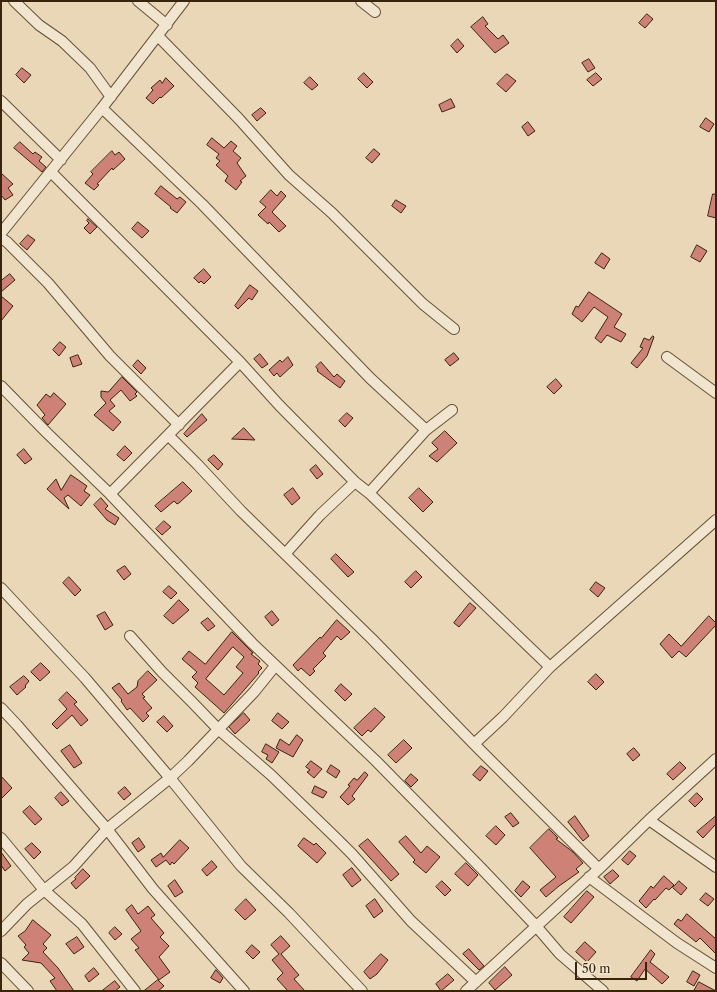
<!DOCTYPE html>
<style>
body{margin:0}
#map{position:relative;width:717px;height:992px;overflow:hidden;background:#e9d7b7;font-family:"Libre Caslon Text",serif}
canvas{display:block}
.frame{position:absolute;inset:0;border:2px solid #39250d;pointer-events:none}
.scale{position:absolute;left:575px;top:962px;width:72px;height:18px;box-sizing:border-box;border:2px solid #39250d;border-top:0;padding-left:5px;font-size:12px;line-height:14px;white-space:nowrap;color:#39250d;-webkit-text-stroke:3px #f1e5d0;paint-order:stroke}
</style>
<div id="map">
<canvas width="717" height="992"></canvas>
<div class="frame"></div>
<div class="scale">50 m</div>
</div>
<script>
const c = document.querySelector('canvas').getContext('2d');
c.lineJoin = 'round';
function fill(path, color) { c.fillStyle = color; c.fill(path, 'evenodd'); }
function trace(path, color, width, dash) { c.strokeStyle = color; c.lineWidth = width; c.lineCap = dash ? 'butt' : 'round'; c.setLineDash(dash || []); c.stroke(path); }
const building = new Path2D(`
 M647 14 653 19 645 28 639 23Z
 M483 17 488 24 485 26 498 39 503 35 509 43 495 53 471 27Z
 M458 39 464 46 457 53 451 46Z
 M589 59 595 68 588 72 582 63Z
 M22 68 31 75 24 83 16 75Z
 M364 73 373 82 367 88 358 79Z
 M596 73 602 79 593 86 587 80Z
 M507 74 516 81 506 92 497 84Z
 M310 77 318 85 312 90 304 83Z
 M166 78 174 86 161 98 160 97 153 104 146 98 153 90 151 88 160 80 162 83Z
 M451 99 455 107 442 112 439 105Z
 M261 108 266 113 257 121 252 115Z
 M706 118 714 124 709 132 700 127Z
 M528 122 535 131 528 136 522 127Z
 M212 138 224 148 231 141 237 146 233 151 241 158 237 163 246 176 240 181 242 182 236 190 225 181 228 176 216 165 220 161 216 158 219 154 207 145Z
 M20 142 33 154 35 152 42 157 39 161 46 167 42 172 14 148Z
 M374 149 380 154 372 163 366 158Z
 M112 151 115 155 119 152 125 159 113 170 112 168 97 184 99 185 94 190 85 183 93 174 91 172Z
 M1 173 13 184 8 188 13 195 5 200 1 195Z
 M161 186 177 199 180 197 186 202 177 213 170 208 171 207 155 194Z
 M271 190 277 196 281 191 286 196 272 212 286 226 279 232 269 222 268 224 258 215 266 207 260 202Z
 M713 194H716V218L708 216Z
 M396 200 406 206 401 213 392 206Z
 M88 219 97 227 90 234 84 228 89 223 87 221Z
 M138 222 149 231 142 238 132 229Z
 M28 235 35 240 27 250 20 244Z
 M697 245 707 251 700 262 691 257Z
 M602 253 610 259 604 269 595 263Z
 M204 269 211 277 204 284 201 281 199 283 194 278Z
 M10 274 15 280 1 292V281Z
 M250 285 258 291 252 300 249 298 238 309 235 306Z
 M589 292 622 314 614 327 626 334 621 342 607 335 601 343 595 338 608 317 594 307 582 322 572 314 576 306 578 307Z
 M1 296 13 306 1 321Z
 M653 336 654 337 647 356 637 368 631 363 643 348 640 347 644 338 649 340Z
 M60 342 66 347 59 356 53 350Z
 M454 353 459 359 450 366 445 360Z
 M260 354 268 364 262 368 254 359Z
 M78 355 82 364 73 367 70 358Z
 M288 357 293 365 280 377 277 373 274 376 269 370 280 360 282 362Z
 M138 360 146 368 141 374 133 366Z
 M321 362 334 377 337 374 345 381 340 388 317 371 318 370 316 367Z
 M122 377 137 392 135 394 137 396 130 401 121 390 110 400 115 406 109 411 121 422 113 431 94 415 106 403 101 397V391L108 392Z
 M556 379 562 386 554 394 547 387Z
 M54 393 66 404 48 425 42 418 45 415 37 405 46 394 50 397Z
 M347 413 353 418 345 427 339 421Z
 M202 414 207 420 187 437 184 434Z
 M244 428 255 440 232 439Z
 M445 431 457 443 437 462 429 456 438 449 432 443Z
 M125 446 132 453 124 461 117 455Z
 M24 449 32 459 25 464 17 455Z
 M214 455 223 464 218 470 208 460Z
 M316 465 323 474 317 479 310 470Z
 M71 475 87 486 84 491 90 495 81 506 68 495 64 498 69 509 47 489 56 479 61 490Z
 M183 482 192 491 179 503 177 504 174 501 161 512 155 506Z
 M293 488 300 498 292 505 284 495Z
 M419 488 433 502 423 512 409 498Z
 M101 498 108 506 105 509 119 518 115 525 107 520 94 505Z
 M164 521 171 527 162 535 156 529Z
 M336 554 354 572 348 577 331 559Z
 M125 566 131 574 124 580 117 571Z
 M416 571 422 577 411 588 405 582Z
 M69 577 81 590 75 596 63 583Z
 M596 582 605 588 598 597 590 590Z
 M169 586 177 593 171 599 163 592Z
 M179 600 189 610 173 624 164 616Z
 M470 603 476 608 459 627 454 623Z
 M272 611 279 620 272 626 265 617Z
 M105 612 113 625 105 630 97 616Z
 M709 616 716 623V625L686 657 679 651 672 658 660 644 669 634 681 646Z
 M208 618 215 626 208 631 201 623Z
 M337 620 350 632 341 640 337 636 323 653 326 656 313 669 315 671 310 676 301 668 298 671 293 665 320 637 321 638Z
 M232 632 253 653 251 654 260 661 258 664 262 668 258 672 259 673 224 713 195 687 198 683 192 677 197 672 182 659 189 651 205 664ZM233 647 244 657 236 667 243 673 224 695 206 679Z
 M41 663 50 672 40 681 31 672Z
 M148 671 157 680 142 694 145 697 143 698 152 708 146 713 149 716 143 722 130 708 127 710 121 701 122 700 112 688 119 683 128 694 137 687 138 681Z
 M596 674 604 682 596 690 588 682Z
 M24 676 29 681 25 686 26 687 17 695 10 687Z
 M341 684 352 694 345 701 335 691Z
 M67 692 77 702 74 704 88 720 81 726 72 715 57 729 52 724 67 709 59 700Z
 M375 708 385 717 371 732 368 730 362 736 354 728Z
 M244 713 250 720 235 734 229 727Z
 M278 713 289 722 282 729 272 721Z
 M164 716 173 726 167 732 157 722Z
 M297 735 303 740 293 757 276 748 280 739 289 745Z
 M404 740 412 748 396 763 388 755Z
 M266 744 279 752 272 763 266 759 268 755 262 752Z
 M70 745 82 763 74 768 61 751Z
 M634 748 640 755 633 761 627 754Z
 M311 761 322 769 314 778 307 772 310 770 306 767Z
 M680 762 686 768 673 780 667 774Z
 M331 765 340 771 336 778 327 772Z
 M481 766 488 771 480 781 473 775Z
 M365 772 368 775 352 796 355 799 348 805 340 797 350 786 348 785 354 778 357 780Z
 M411 774 418 780 411 787 405 781Z
 M1 776 12 788 1 799Z
 M315 786 327 792 323 798 312 793Z
 M125 787 131 794 124 800 118 793Z
 M61 792 69 801 62 806 55 798Z
 M697 793 703 799 695 807 689 801Z
 M30 806 42 819 35 825 23 812Z
 M511 813 519 823 513 827 505 817Z
 M575 816 589 836 583 841 568 822Z
 M716 816V824L703 838 697 832Z
 M496 826 505 835 496 845 486 836Z
 M549 829 558 838 556 839 573 852 583 863 576 869 579 872 559 886 546 897 540 890 556 877 530 848Z
 M406 836 421 853 427 846 440 857 426 873 413 862 415 860 399 842Z
 M139 838 145 847 138 852 132 843Z
 M304 838 314 845 316 843 326 853 317 863 298 846Z
 M368 839 399 874 391 881 359 846Z
 M180 840 189 848 174 864 172 862 170 865 166 860 156 867 151 860 161 853 163 857Z
 M32 843 41 852 34 859 25 849Z
 M630 851 636 856 628 865 622 860Z
 M1 852 11 866 5 871 1 865Z
 M212 861 217 867 207 876 202 870Z
 M466 863 478 875 468 886 455 874Z
 M352 868 361 880 352 887 343 875Z
 M83 869 90 876 76 889 71 883 76 879 75 878Z
 M613 870 619 876 610 884 604 877Z
 M664 876 674 885 669 890 666 888 655 900 654 899 646 908 639 901 651 886 653 888Z
 M175 880 183 892 175 897 168 886Z
 M442 881 451 890 445 896 436 887Z
 M523 881 530 887 521 897 515 891Z
 M679 881 687 888 681 895 673 888Z
 M587 891 594 897 571 923 564 917Z
 M706 893 714 899 708 906 700 900Z
 M246 899 256 910 245 920 235 910Z
 M375 899 383 911 374 918 366 906Z
 M132 905 138 914 148 906 155 915 151 918 164 933 160 937 169 946 159 957 170 972 159 980 135 950 139 948 131 939 141 931 126 910Z
 M687 914 716 939V954L700 938 696 942 674 924 678 919 681 921Z
 M33 920 51 935 43 944 47 948 43 952 58 968 74 991H57L50 981 55 978 41 963 22 960 29 953 24 947 26 945 18 936 25 931Z
 M115 927 122 934 115 940 109 933Z
 M281 936 290 946 281 954 299 975 294 979 305 991H288L277 979 283 973 272 960 279 954 271 945Z
 M77 937 84 947 74 954 66 944Z
 M585 942 596 952 587 962 576 952Z
 M252 945 260 952 253 959 246 952Z
 M469 949 484 966 479 970 463 954Z
 M651 950 655 954 650 962 669 977 662 984 645 969 637 981 631 977Z
 M381 954 388 960 377 974 370 979 364 972Z
 M505 967 512 975 495 990 489 983Z
 M94 968 99 974 89 982 85 976Z
 M216 970 223 978 220 983 211 978Z
 M693 971 700 975 694 986 687 982Z
 M448 974 454 980 441 991 436 984Z
 M158 980 164 986 158 991H144Z
 M115 981 120 987 115 991H102Z
 M699 982 716 991H694Z`);
fill(building, '#ce8176');
trace(building, '#39250d', 1);
const minor = new Path2D(`
 M14 1 39 25 62 41 90 68 111 97
 M138 1 167 25
 M361 1 375 12
 M158 36 239 119 289 175 332 213 423 304 454 329
 M1 101 61 160
 M102 108 202 204 370 378 426 430
 M51 172 240 362 279 405 355 482 369 493 550 667
 M1 233 102 108 184 1
 M1 238 7 242 48 283 110 356 179 425
 M667 357 716 393
 M1 386 47 433 110 494 252 643 376 761 482 869 536 926 560 954 603 991
 M168 435 198 465 241 511 372 639 474 744 599 869
 M369 493 426 430 452 410
 M110 494 240 362
 M285 554 320 515 355 482
 M1 588 85 678 170 778 241 866 289 913 362 991
 M130 636 162 672 192 702 218 729 271 775 336 838 352 854 411 921 476 982
 M1 708 17 725 107 829 153 889 244 991
 M474 744 503 717 550 667 716 520
 M649 820 716 867
 M1 838 44 890 82 924 135 991
 M589 877 677 943 716 968
 M1 931 27 904 73 867 107 829 170 778 188 761 254 692 275 666
 M1 963 28 991
 M466 991 603 865 649 820 716 759`);
trace(minor, '#655238', 12);
trace(minor, '#f1e5d0', 10);
</script>
